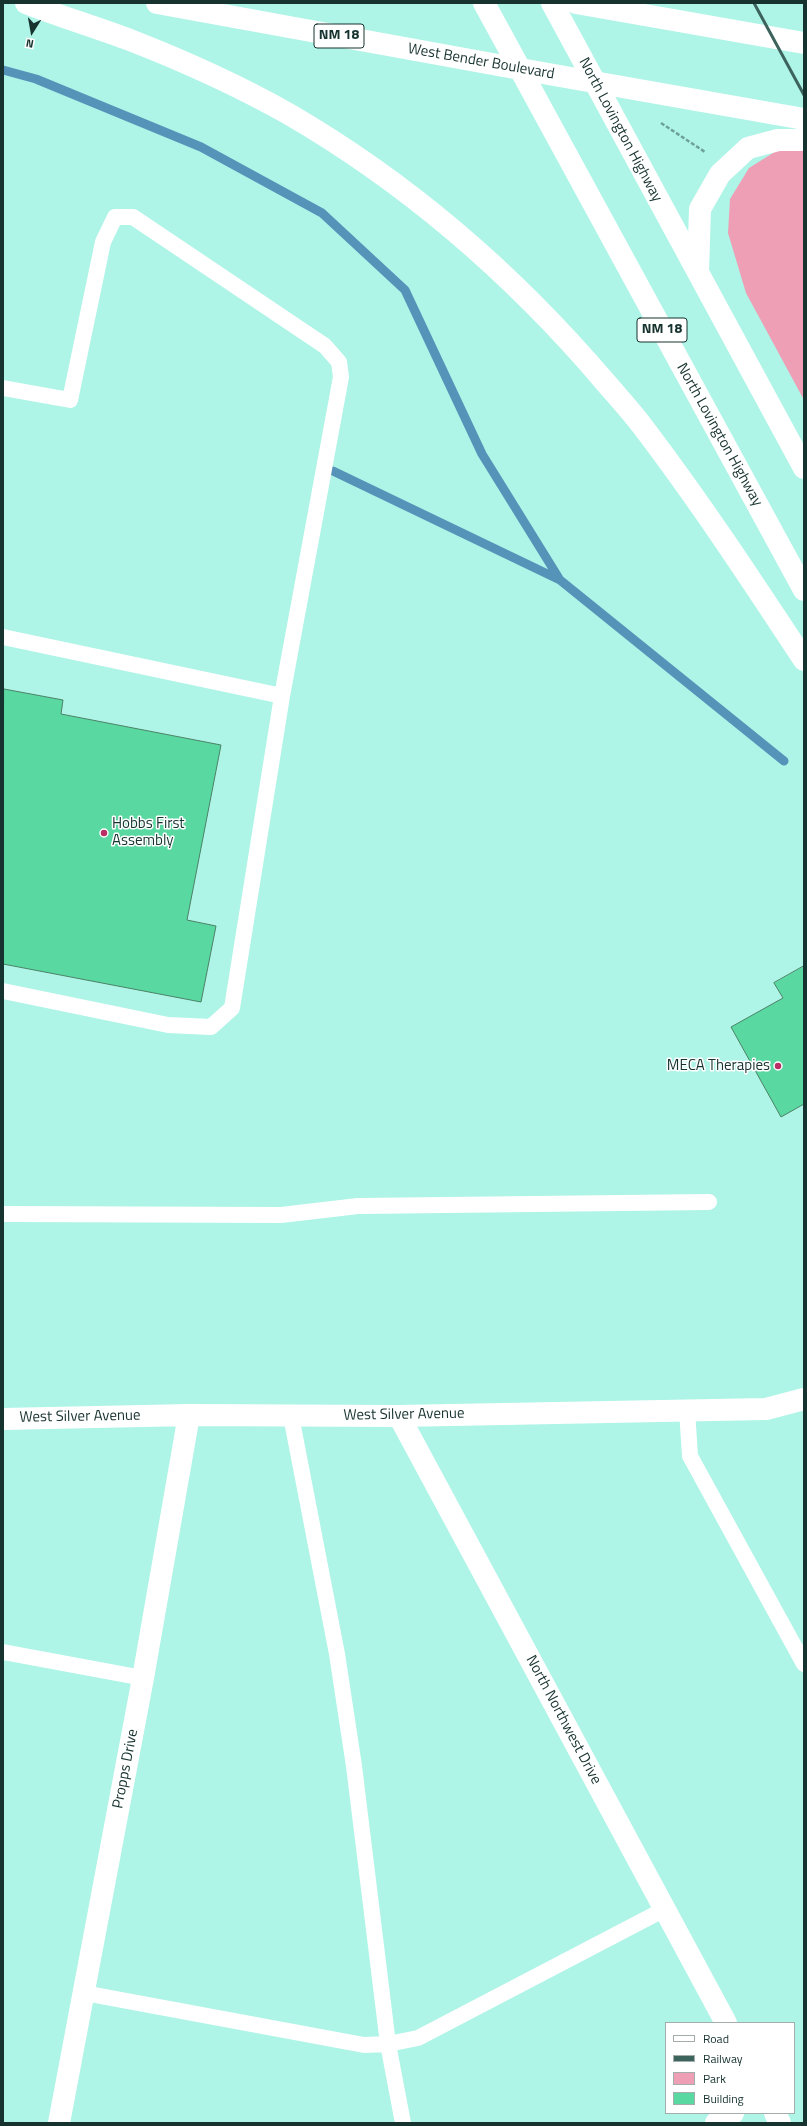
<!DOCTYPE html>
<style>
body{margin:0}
#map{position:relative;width:807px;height:2126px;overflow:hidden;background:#aef4e7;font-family:"Titillium Web",sans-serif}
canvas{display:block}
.frame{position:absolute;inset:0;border:4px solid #17332f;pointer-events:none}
.legend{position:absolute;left:665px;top:2022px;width:130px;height:92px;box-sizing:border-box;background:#fff;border:1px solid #a2adac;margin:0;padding:5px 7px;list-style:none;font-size:12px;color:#17332f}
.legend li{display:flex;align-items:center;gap:8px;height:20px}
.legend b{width:20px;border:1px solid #a2adac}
.north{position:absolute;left:12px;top:12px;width:40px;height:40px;-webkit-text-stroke:3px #fff;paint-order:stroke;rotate:191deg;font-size:11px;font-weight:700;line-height:16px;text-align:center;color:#17332f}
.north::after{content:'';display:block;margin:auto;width:14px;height:18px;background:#17332f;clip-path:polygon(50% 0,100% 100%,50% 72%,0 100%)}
</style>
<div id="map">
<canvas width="807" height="2126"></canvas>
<div class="frame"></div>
<ul class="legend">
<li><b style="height:5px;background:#fff"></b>Road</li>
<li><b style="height:5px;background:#3d635d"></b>Railway</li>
<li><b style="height:11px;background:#ee9fb5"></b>Park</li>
<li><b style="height:11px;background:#5ad8a1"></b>Building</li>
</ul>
<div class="north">N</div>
</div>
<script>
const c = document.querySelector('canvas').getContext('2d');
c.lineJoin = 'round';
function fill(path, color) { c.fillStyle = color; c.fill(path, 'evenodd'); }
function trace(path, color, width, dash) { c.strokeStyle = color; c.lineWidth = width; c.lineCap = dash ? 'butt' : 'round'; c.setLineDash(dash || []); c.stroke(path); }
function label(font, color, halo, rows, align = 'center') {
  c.font = font + ' "Titillium Web",sans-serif'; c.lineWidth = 3; c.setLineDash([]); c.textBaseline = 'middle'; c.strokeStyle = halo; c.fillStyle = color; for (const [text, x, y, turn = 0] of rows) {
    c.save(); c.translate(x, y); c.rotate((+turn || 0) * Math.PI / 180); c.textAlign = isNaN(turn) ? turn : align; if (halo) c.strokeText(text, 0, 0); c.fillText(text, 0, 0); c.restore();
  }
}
fill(new Path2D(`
 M804 147V400L746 293 728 233 730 199 749 168 781 148Z`), '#ee9fb5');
trace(new Path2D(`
 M3 70 36 79 201 147 322 213 405 290 482 454 560 580
 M333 471 560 580 784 761`), '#5593b9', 9);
const building = new Path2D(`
 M4 689 63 700 61 714 221 745 187 920 216 926 201 1002 3 964Z
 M804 966V1104L781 1117 731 1027 783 998 774 983Z`);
fill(building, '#5ad8a1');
trace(building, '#4b8267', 1);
trace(new Path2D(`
 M661 123 705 152`), '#6ea299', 2.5, [4, 2]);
trace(new Path2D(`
 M3 388 70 400 103 242 115 217H133L325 346 339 362 341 377 282 696 232 1008 211 1027 168 1025 3 991
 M3 637 282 696
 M3 1214 281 1215 358 1206 709 1202
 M687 1410 690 1456 804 1664
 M291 1416 337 1654 354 1766 388 2044 403 2123
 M3 1652 143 1678
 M84 1993 364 2045 388 2044 418 2038 665 1909`), '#fff', 16);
trace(new Path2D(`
 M399 1416 726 2023
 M3 1419 189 1415 399 1416 766 1409 804 1399
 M775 2113 780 2123
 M59 2123 143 1678 189 1415
 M716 2123 733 2113`), '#fff', 22);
trace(new Path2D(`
 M576 3 804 43
 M520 69 804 119`), '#fff', 22);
trace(new Path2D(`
 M26 3C61 17 96 27 130 40 184 61 237 85 287 113 408 183 515 276 606 383 618 397 631 411 643 427 700 502 752 581 804 660
 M157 3 520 69
 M484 3 804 590
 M552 3 804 468
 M698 272 700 209 720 174 748 148 778 140H804`), '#fff', 22);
trace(new Path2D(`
 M754 3 804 95`), '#3d635d', 3);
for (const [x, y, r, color] of [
 [104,833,4,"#ba2e66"],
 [778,1066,4,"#ba2e66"]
]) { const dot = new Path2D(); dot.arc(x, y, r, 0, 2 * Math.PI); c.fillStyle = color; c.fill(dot); trace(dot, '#fff', 1.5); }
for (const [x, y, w] of [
 [339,36,50],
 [662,330,50]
]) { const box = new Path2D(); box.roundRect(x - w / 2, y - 12, w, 24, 3); c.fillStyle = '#fff'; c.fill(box); trace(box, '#17332f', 1); }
label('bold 14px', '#17332f', null, [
 ["NM 18",339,36],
 ["NM 18",662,330]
]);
label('15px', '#17332f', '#fff', [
 ["West Bender Boulevard",481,62,10],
 ["North Lovington Highway",620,130,62],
 ["North Lovington Highway",719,435,61],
 ["West Silver Avenue",404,1415,-1],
 ["West Silver Avenue",80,1417,-1],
 ["North Northwest Drive",563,1720,62],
 ["Propps Drive",126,1769,-79]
]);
label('15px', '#17332f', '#fff', [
 ["Hobbs First",112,824],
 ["Assembly",112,841],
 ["MECA Therapies",770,1066,"right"]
], 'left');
</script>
